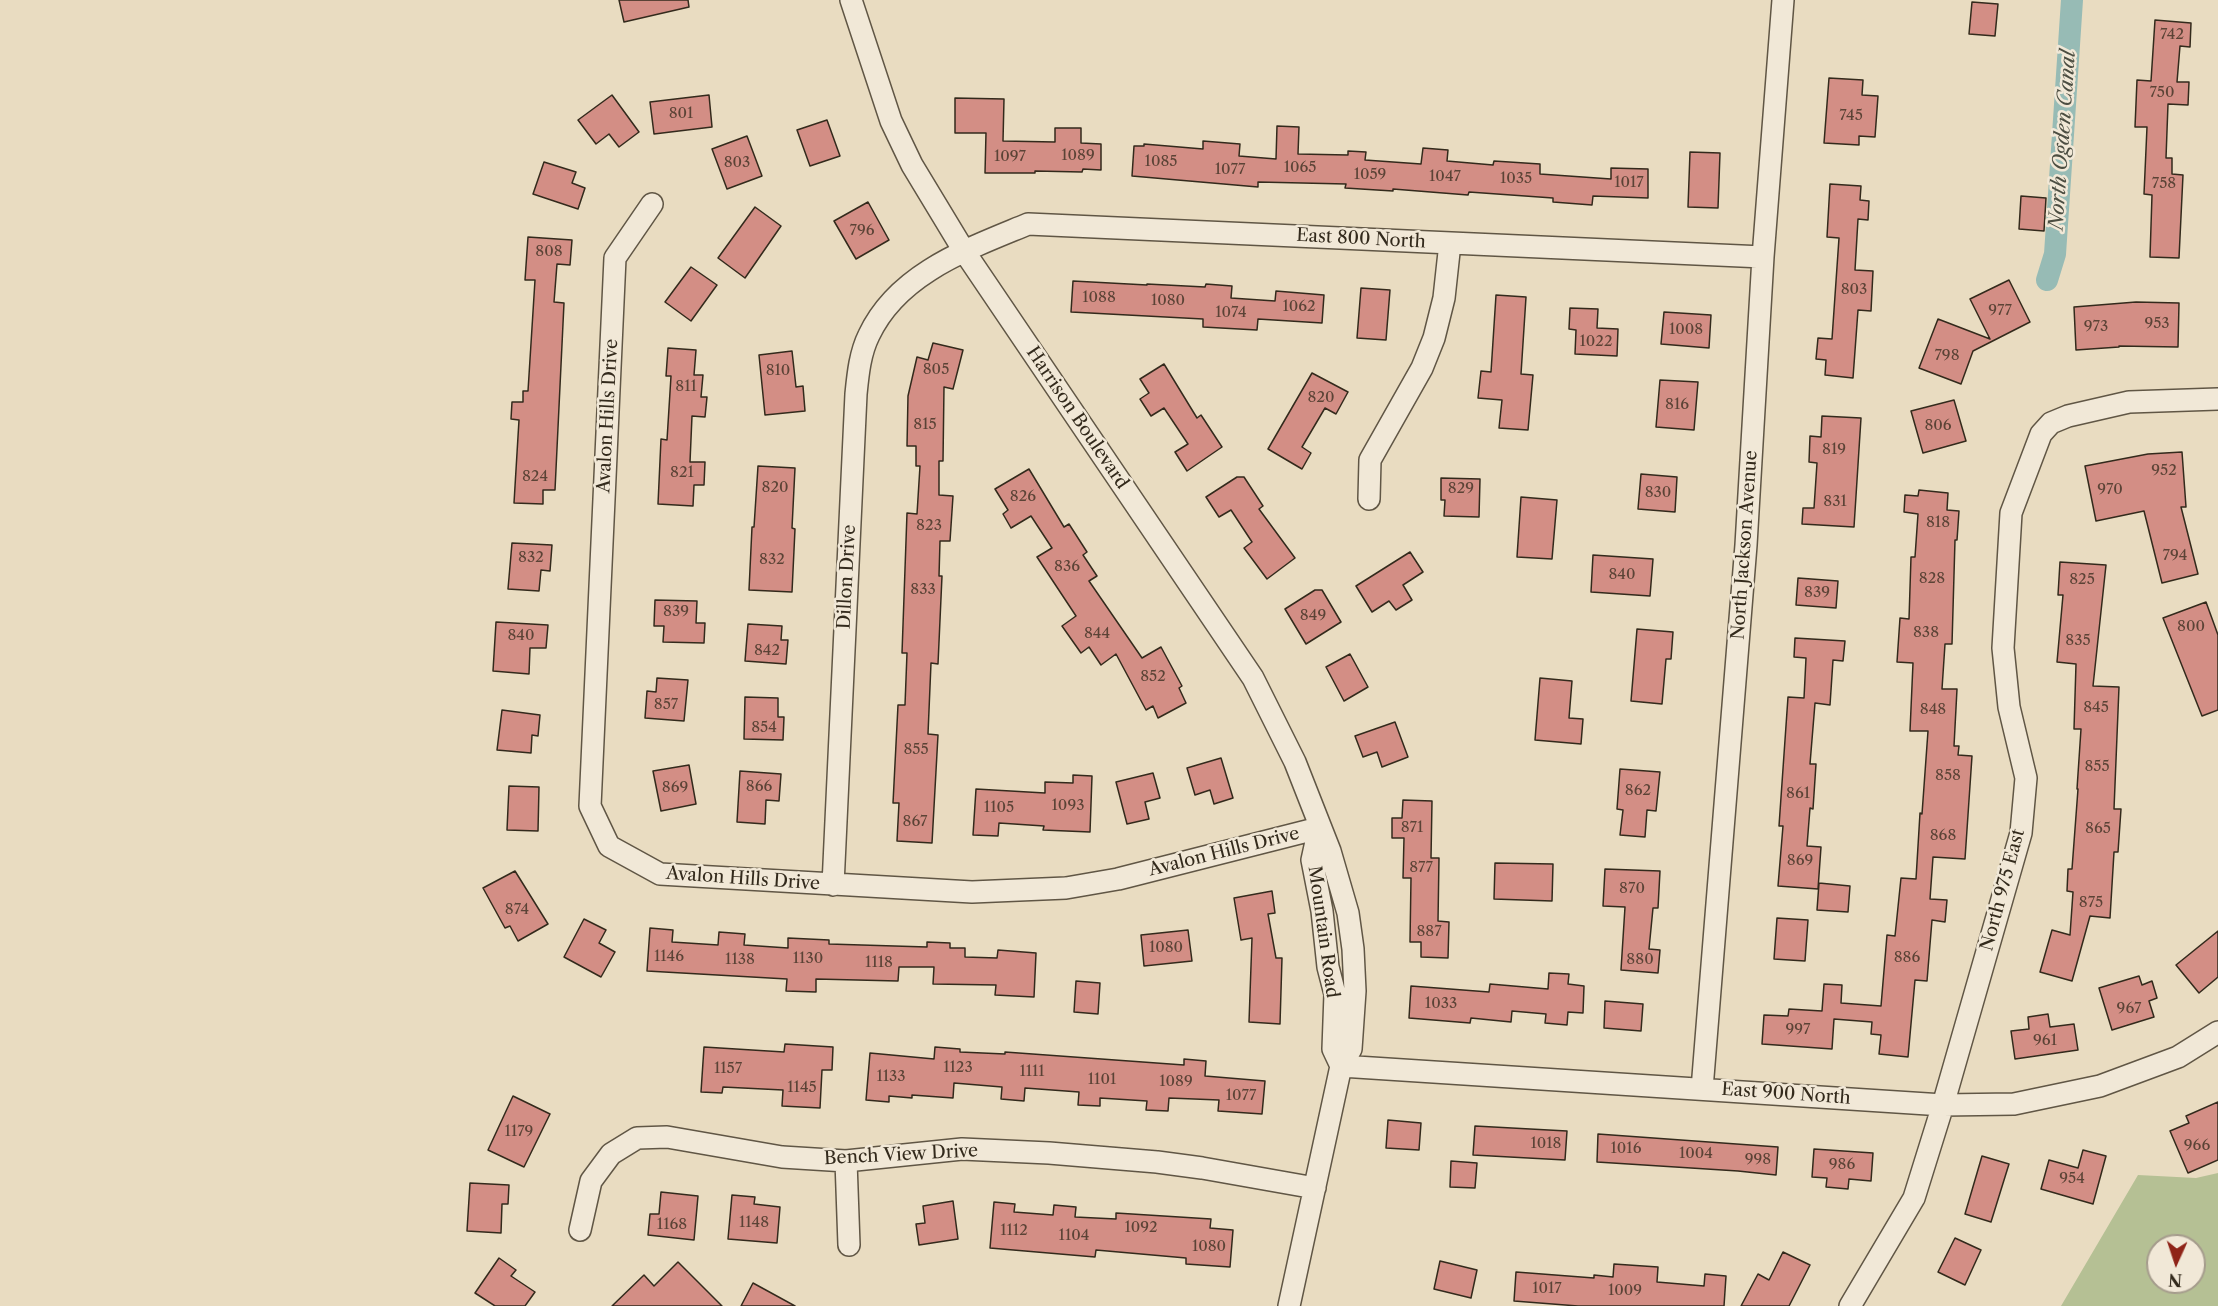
<!DOCTYPE html>
<style>
body{margin:0}
#map{position:relative;width:2218px;height:1306px;overflow:hidden;background:#e9dcc1;font-family:"Libre Caslon Text",serif}
canvas{display:block}
.north{position:absolute;left:2146px;top:1234px;width:60px;height:60px;box-sizing:border-box;background:#f1e8d7;border:2px solid #a59c8c;border-radius:50%;rotate:183deg;font-size:16px;font-weight:700;line-height:24px;text-align:center;color:#332a1c}
.north::after{content:'';display:block;margin:auto;width:21px;height:27px;background:#8f2418;clip-path:polygon(50% 0,100% 100%,50% 72%,0 100%)}
</style>
<div id="map">
<canvas width="2218" height="1306"></canvas>
<div class="north">N</div>
</div>
<script>
const c = document.querySelector('canvas').getContext('2d');
c.lineJoin = 'round';
function fill(path, color) { c.fillStyle = color; c.fill(path, 'evenodd'); }
function trace(path, color, width, dash) { c.strokeStyle = color; c.lineWidth = width; c.lineCap = dash ? 'butt' : 'round'; c.setLineDash(dash || []); c.stroke(path); }
function label(font, color, halo, rows, align = 'center') {
  c.font = font + ' "Libre Caslon Text",serif'; c.lineWidth = 5; c.setLineDash([]); c.textBaseline = 'middle'; c.strokeStyle = halo; c.fillStyle = color; for (const [text, x, y, turn = 0] of rows) {
    c.save(); c.translate(x, y); c.rotate((+turn || 0) * Math.PI / 180); c.textAlign = isNaN(turn) ? turn : align; if (halo) c.strokeText(text, 0, 0); c.fillText(text, 0, 0); c.restore();
  }
}
fill(new Path2D(`
 M2218 1173V1306H2061L2138 1175 2196 1178ZM2158 1246H2194V1282H2158Z`), '#b5c094');
trace(new Path2D(`
 M2047 280 2055 254 2072 0`), '#97bbb5', 22);
const building = new Path2D(`
 M619 0H688L689 7 624 22Z
 M1972 2 1998 4 1995 36 1969 34Z
 M2155 20 2191 23 2190 47 2180 46 2177 82H2189L2188 105 2168 104 2166 158H2172V174L2183 175 2179 258 2150 257 2152 195 2144 194 2147 127H2135L2137 80 2151 81Z
 M1829 78 1863 80 1862 95 1878 96 1875 137 1859 136V145L1824 143Z
 M612 95 639 132 619 147 609 134 596 144 578 120Z
 M709 95 712 127 654 134 650 102Z
 M955 98 1004 99 1003 141 1055 142V128H1081V143L1101 144V170L1083 169 1082 172 1035 171V173H985L986 133H955Z
 M827 120 840 156 810 166 797 130Z
 M1277 126 1299 127 1298 154 1348 155V151L1366 152 1365 160 1421 164 1423 148 1448 150 1447 161 1493 165 1494 161 1540 164V174L1611 179V168L1648 169V198L1593 196 1592 205 1553 202V198L1469 192 1468 195 1393 189V191L1345 188 1346 184 1258 182V187L1132 176 1134 146H1144V144L1203 149V141L1240 144 1239 156 1276 159Z
 M747 136 762 176 727 189 712 149Z
 M1690 152 1720 153 1718 208 1688 207Z
 M544 162 576 172 572 183 585 188 578 209 533 194Z
 M1830 184 1861 186 1860 200 1869 201 1868 220 1858 219 1855 270 1873 271 1871 311 1858 310 1853 378 1825 375 1826 360 1816 359 1818 338 1832 339 1839 238 1827 237Z
 M2021 196 2046 198 2044 231 2019 229Z
 M868 202 889 240 856 259 834 221Z
 M755 207 781 226 745 278 718 258Z
 M528 237 572 240 570 265 557 264 554 302 564 303 555 490H543V504L514 503 519 420 511 419 512 402H523V391H528L535 280H525Z
 M691 267 717 285 691 321 665 302Z
 M2009 280 2030 322 1973 351 1961 384 1919 368 1938 319 1990 339 1970 299Z
 M1073 281 1147 285V284L1205 287 1206 284 1232 286 1231 298 1275 301 1276 291 1324 295 1322 323 1258 319 1257 330 1203 327V319L1071 312Z
 M1361 288 1390 290 1386 340 1357 338Z
 M1496 295 1526 297 1521 374 1533 375 1528 430 1499 428 1502 400 1478 398 1481 371 1491 372Z
 M2136 302 2179 303 2178 347 2119 346V347L2076 350 2074 307Z
 M1570 308 1598 309 1597 328 1618 329 1617 356 1575 354 1576 330 1569 329Z
 M1664 312 1711 315 1709 348 1661 344Z
 M933 343 963 350 953 389 944 387 943 461H939V495L953 496 950 541H940L939 576H942L938 664 931 663 928 734 938 735 932 843 897 841 899 803H893L898 705H905L907 653H902L907 513 917 514 920 466H916V446H907L908 396 917 357 928 360Z
 M668 348 696 350 694 375H703L701 397H707L705 417 692 416 690 462H705L704 485H694L693 506 658 504 661 439 667 440 671 376H666Z
 M792 351 796 387 803 386 805 411 765 415 759 355Z
 M1164 364 1197 418 1201 415 1222 447 1187 471 1175 452 1188 444 1164 408 1151 416 1140 399 1149 393 1140 379Z
 M1312 373 1348 392 1336 414 1325 408 1302 447 1311 453 1302 469 1268 449Z
 M1660 380 1698 382 1694 430 1656 427Z
 M1954 400 1966 441 1923 453 1911 411Z
 M1822 416 1861 418 1854 527 1802 524 1803 508H1814L1817 463 1809 462 1810 436 1821 437Z
 M2182 452 2186 507H2181L2198 574 2162 583 2144 511 2096 521 2085 466 2148 454Z
 M758 466 795 468 792 528 795 529 792 592 749 590 752 527H754Z
 M1029 469 1064 527 1069 524 1087 552 1083 555 1097 576 1089 581 1142 658 1161 647 1182 686 1179 688 1186 703 1158 718 1153 706 1146 710 1116 654 1101 665 1089 647 1081 653 1062 626 1076 616 1037 557 1052 548 1031 516 1011 528 1003 514 1008 510 995 489Z
 M1641 474 1677 477 1675 512 1638 509Z
 M1237 477H1244L1263 506 1259 509 1295 558 1267 579 1244 548 1252 542 1231 510 1219 517 1206 497Z
 M1441 478 1480 479 1479 517 1444 516 1445 500H1441Z
 M1919 490 1948 493 1947 510 1959 511 1957 540H1955L1952 644H1945L1942 689H1957L1954 746H1959L1958 755 1972 756 1965 859 1933 857 1930 899 1947 900 1945 922 1932 920 1927 981 1915 980 1908 1057 1879 1054 1881 1035 1871 1034 1872 1022 1834 1019 1832 1049 1762 1044 1764 1015 1788 1016 1789 1009 1822 1011 1824 984 1842 985 1841 1003 1881 1006 1887 935 1895 936 1901 878 1916 879 1920 813 1922 814 1928 731H1910L1913 663 1897 662 1900 618 1909 619 1911 557H1915L1918 514 1904 512 1905 495 1918 496Z
 M1521 497 1557 500 1552 559 1517 557Z
 M512 543 552 545 550 571 541 570 539 591 508 589Z
 M1410 552 1423 572 1403 585 1412 600 1396 610 1389 601 1372 612 1356 586Z
 M1593 555 1653 559 1650 596 1591 592Z
 M2060 562 2106 565 2093 686 2119 687 2114 809H2121L2118 852H2114L2110 918 2090 916 2072 981 2040 972 2052 930 2070 935 2073 892 2067 891 2068 869H2072L2078 789H2077L2081 729H2074L2076 664 2057 662 2063 595H2058Z
 M1798 578 1838 581 1836 608 1796 605Z
 M1315 590H1322L1341 622 1306 644 1285 609Z
 M655 600 697 601 696 623H705L704 643 663 642 664 626H654Z
 M2206 602 2218 635V710L2202 716 2163 618Z
 M496 622 548 625 546 648H530L529 674 493 671Z
 M748 624 782 626 781 640H788L786 664 745 661Z
 M1637 629 1673 632 1671 659H1666L1662 704 1631 701Z
 M1795 638 1845 641 1843 661 1833 660 1830 705 1815 703 1810 764H1816L1813 809 1810 808 1807 846 1821 847 1818 889 1778 886 1783 826H1779L1788 697 1804 698 1806 658 1794 657Z
 M1350 654 1368 687 1344 701 1326 667Z
 M657 678 688 680 684 721 645 718 647 691 656 692Z
 M1540 678 1572 681 1569 718 1583 719 1581 744 1535 740Z
 M745 697 778 698V717H784L783 740 744 739Z
 M502 710 540 715 538 736 532 735 531 753 497 750Z
 M1395 722 1408 757 1382 767 1377 752 1363 757 1355 736Z
 M1221 758 1233 798 1214 804 1210 790 1195 795 1187 768Z
 M689 765 696 804 661 811 653 771Z
 M1620 769 1660 772 1656 811 1647 810 1645 837 1620 835 1623 810 1617 809Z
 M740 771 781 774 779 801 766 800 765 824 737 822Z
 M1153 773 1160 798 1145 802 1149 819 1127 824 1116 782Z
 M1073 775 1092 776 1090 832 1043 830 1044 826 999 823 998 836 973 835 976 789 1045 793V782L1073 783Z
 M509 786 539 787 538 831 507 830Z
 M1403 800 1432 801 1431 858H1439L1438 921 1449 922 1448 958 1421 957V942H1410L1411 878H1403L1404 838H1392V818H1402Z
 M1495 863 1553 864 1552 901 1494 899Z
 M1605 869 1660 871 1658 908H1653L1649 949 1660 950 1658 973 1621 970 1625 907 1603 906Z
 M515 871 548 924 518 941 510 926 505 928 483 888Z
 M1819 883 1850 886 1848 912 1817 910Z
 M1272 891 1275 913 1268 914 1276 958H1282L1280 1024 1249 1022 1252 938 1241 940 1234 898Z
 M1777 918 1808 920 1805 961 1774 959Z
 M584 919 606 930 599 943 615 952 601 977 564 957Z
 M650 928 673 930 672 942 718 945 719 932 745 934 744 945 788 948V938L829 940V944L927 947V942L950 943V948H965V957L997 958 998 950 1036 953 1034 997 995 995 996 985 933 984 934 967H899L898 981 816 979V992L786 991 787 979 647 971Z
 M1188 930 1192 961 1144 966 1141 935Z
 M2218 931V977L2199 993 2176 965Z
 M1549 973 1569 974 1568 984 1584 986 1583 1013 1568 1012 1567 1025 1545 1023 1546 1014 1512 1011 1511 1022 1471 1018 1470 1023 1409 1018 1411 986 1489 992 1490 984 1548 989Z
 M2139 976 2142 985 2152 981 2157 998 2149 1001 2154 1017 2112 1030 2099 988Z
 M1076 981 1100 983 1098 1014 1074 1012Z
 M1605 1001 1643 1004 1641 1031 1604 1028Z
 M2048 1014 2050 1027 2074 1024 2078 1050 2015 1059 2011 1031 2029 1029 2028 1017Z
 M785 1044 833 1047 832 1070H822L820 1108 782 1106 783 1090 723 1087 722 1093 701 1092 704 1047 784 1052Z
 M935 1047 960 1049V1052L1005 1054V1052L1184 1065V1059L1206 1061 1205 1076 1265 1081 1262 1114 1218 1111 1219 1100 1169 1098 1168 1111 1146 1110 1147 1101 1100 1098V1106L1078 1105 1079 1092 1025 1088 1024 1101 1001 1099 1002 1087 954 1083 953 1098 912 1095V1098L889 1096V1102L866 1100 870 1053 934 1059Z
 M513 1096 550 1114 524 1167 488 1150Z
 M2218 1102V1160L2188 1173 2170 1131 2189 1123 2186 1116Z
 M1388 1120 1421 1123 1419 1150 1386 1148Z
 M1475 1126 1567 1131 1565 1160 1473 1155Z
 M1598 1134 1778 1147 1776 1175 1738 1171 1597 1162Z
 M1814 1149 1873 1153 1871 1181 1849 1179 1848 1189 1826 1187 1827 1178 1812 1177Z
 M2083 1150 2106 1156 2093 1204 2041 1189 2049 1160 2078 1168Z
 M1982 1156 2009 1164 1991 1222 1965 1214Z
 M1451 1161 1477 1163 1475 1188 1450 1187Z
 M470 1183 509 1185 508 1204H502L501 1233 467 1231Z
 M661 1192 698 1196 694 1240 648 1235 650 1214H659Z
 M732 1195 755 1197 754 1204 780 1207 777 1243 728 1239Z
 M953 1201 958 1239 919 1245 916 1224 925 1223 923 1206Z
 M994 1202 1015 1204 1014 1212 1053 1215 1054 1205 1076 1207 1075 1217 1116 1219V1213L1211 1219 1210 1228 1233 1230 1230 1267 1186 1264V1258L1096 1250 1095 1257 990 1248Z
 M1955 1238 1981 1250 1965 1285 1938 1272Z
 M1783 1252 1810 1265 1789 1306H1741L1758 1274 1769 1280Z
 M499 1258 516 1270 511 1276 535 1292 525 1306H495L475 1293Z
 M1440 1261 1477 1270 1471 1298 1434 1289Z
 M678 1262 722 1306H612L644 1275 654 1286Z
 M1614 1264 1658 1267 1657 1282 1704 1286 1705 1274 1726 1276 1724 1306H1578L1514 1301 1516 1272 1594 1278V1275L1613 1277Z
 M753 1283 795 1306H741Z`);
fill(building, '#d38e85');
trace(building, '#332a1c', 1.5);
const minor = new Path2D(`
 M851 0 891 121 912 165 964 251 1253 678 1295 762 1330 851 1348 913 1353 949 1355 991 1351 1049 1341 1066 1289 1306
 M652 204 615 258 590 806 609 846 660 874 972 892 1066 888 1118 879 1319 828
 M1369 499 1370 460 1422 368 1434 338 1444 298 1450 243
 M1319 828 1312 860 1322 911 1328 967 1335 994 1333 1049 1341 1066
 M833 885 856 394C858 374 860 353 869 335 898 273 968 249 1028 224L1763 257
 M1341 1066 1943 1105 2014 1104 2100 1086 2178 1057 2218 1032
 M1702 1089 1746 545 1763 257 1783 0
 M846 1161 849 1245
 M580 1230 591 1181 611 1154 637 1138 667 1137 782 1157 846 1161 962 1149 1049 1153 1157 1162 1202 1168 1315 1188
 M1850 1306 1914 1198 1943 1105 2021 833 2026 778 2009 707 2003 648 2011 513 2041 434 2051 423 2068 416 2129 402 2218 399`);
trace(minor, '#605645', 24);
trace(minor, '#f1e8d7', 21);
label('15px', '#5b4336', null, [
 ["742",2172,35],
 ["750",2162,93],
 ["801",681,114],
 ["745",1851,116],
 ["1089",1078,156],
 ["1097",1010,157],
 ["1085",1161,162],
 ["803",737,163],
 ["1065",1300,168],
 ["1077",1230,170],
 ["1059",1370,175],
 ["1047",1445,177],
 ["1035",1516,179],
 ["1017",1629,183],
 ["758",2164,184],
 ["796",862,231],
 ["808",549,252],
 ["803",1854,290],
 ["1088",1099,298],
 ["1080",1168,301],
 ["1062",1299,307],
 ["977",2000,311],
 ["1074",1231,313],
 ["953",2157,324],
 ["973",2096,327],
 ["1008",1686,330],
 ["1022",1596,342],
 ["798",1947,356],
 ["805",936,370],
 ["810",778,371],
 ["811",686,387],
 ["820",1321,398],
 ["816",1677,405],
 ["815",925,425],
 ["806",1938,426],
 ["819",1834,450],
 ["952",2164,471],
 ["821",682,473],
 ["824",535,477],
 ["820",775,488],
 ["829",1461,489],
 ["970",2110,490],
 ["830",1658,493],
 ["826",1023,497],
 ["831",1835,502],
 ["818",1938,523],
 ["823",929,526],
 ["794",2175,556],
 ["832",531,558],
 ["832",772,560],
 ["836",1067,567],
 ["840",1622,575],
 ["828",1932,579],
 ["825",2082,580],
 ["833",923,590],
 ["839",1817,593],
 ["839",676,612],
 ["849",1313,616],
 ["800",2191,627],
 ["838",1926,633],
 ["844",1097,634],
 ["840",521,636],
 ["835",2078,641],
 ["842",767,651],
 ["852",1153,677],
 ["857",666,705],
 ["845",2096,708],
 ["848",1933,710],
 ["854",764,728],
 ["855",916,750],
 ["855",2097,767],
 ["858",1948,776],
 ["866",759,787],
 ["869",675,788],
 ["862",1638,791],
 ["861",1798,794],
 ["1093",1068,806],
 ["1105",999,808],
 ["867",915,822],
 ["871",1412,828],
 ["865",2098,829],
 ["868",1943,836],
 ["869",1800,861],
 ["877",1421,868],
 ["870",1632,889],
 ["875",2091,903],
 ["874",517,910],
 ["887",1429,932],
 ["1080",1166,948],
 ["1146",669,957],
 ["886",1907,958],
 ["1130",808,959],
 ["1138",740,960],
 ["880",1640,960],
 ["1118",879,963],
 ["1033",1441,1004],
 ["967",2129,1009],
 ["997",1798,1030],
 ["961",2045,1041],
 ["1123",958,1068],
 ["1157",728,1069],
 ["1111",1032,1072],
 ["1133",891,1077],
 ["1101",1102,1080],
 ["1089",1176,1082],
 ["1145",802,1088],
 ["1077",1241,1096],
 ["1179",519,1132],
 ["1018",1546,1144],
 ["966",2197,1146],
 ["1016",1626,1149],
 ["1004",1696,1154],
 ["998",1758,1160],
 ["986",1842,1165],
 ["954",2072,1179],
 ["1148",754,1223],
 ["1168",672,1225],
 ["1092",1141,1228],
 ["1112",1014,1231],
 ["1104",1074,1236],
 ["1080",1209,1247],
 ["1017",1547,1289],
 ["1009",1625,1291]
]);
label('18px', '#332a1c', '#f1e8d7', [
 ["East 800 North",1361,239,3],
 ["Avalon Hills Drive",608,416,-87],
 ["Harrison Boulevard",1077,418,56],
 ["North Jackson Avenue",1745,545,-86],
 ["Dillon Drive",847,577,-87],
 ["Avalon Hills Drive",1224,852,-14],
 ["Avalon Hills Drive",743,879,4],
 ["North 975 East",2003,890,-75],
 ["Mountain Road",1323,932,82],
 ["East 900 North",1786,1094,4],
 ["Bench View Drive",901,1155,-3]
]);
label('italic 20px', '#4c4e42', '#f1e8d7', [
 ["North Ogden Canal",2063,140,-86]
]);
</script>
